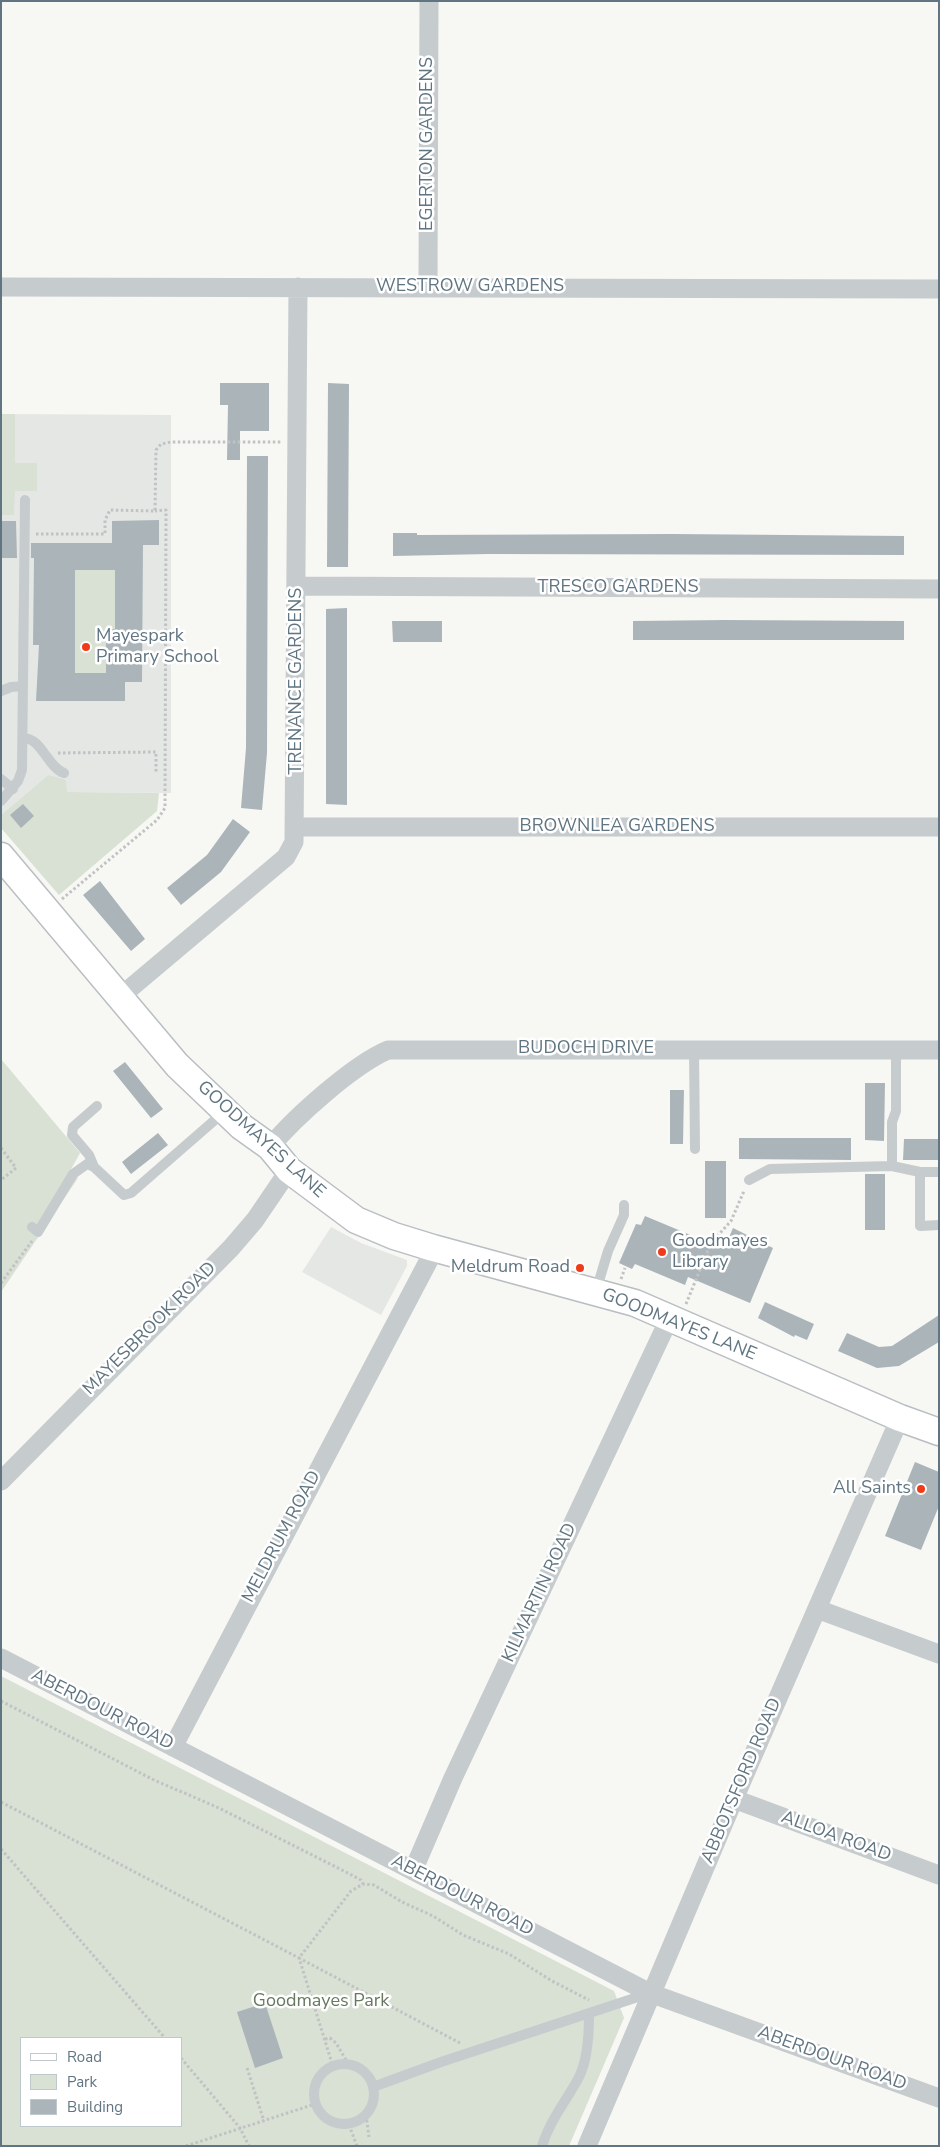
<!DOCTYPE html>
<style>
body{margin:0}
#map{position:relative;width:940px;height:2147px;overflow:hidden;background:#f7f7f4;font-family:"Nunito Sans",sans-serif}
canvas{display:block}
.frame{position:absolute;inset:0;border:2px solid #607581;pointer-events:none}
.legend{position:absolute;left:20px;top:2037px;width:162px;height:90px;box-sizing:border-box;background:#fff;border:1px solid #bfc8cd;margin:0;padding:6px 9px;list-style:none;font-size:15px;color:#607581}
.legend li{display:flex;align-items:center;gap:10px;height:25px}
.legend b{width:25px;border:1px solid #bfc8cd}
</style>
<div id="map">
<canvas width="940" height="2147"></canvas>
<div class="frame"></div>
<ul class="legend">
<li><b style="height:6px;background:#fff"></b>Road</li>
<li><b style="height:14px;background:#d9e0d4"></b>Park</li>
<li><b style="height:14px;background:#abb5b9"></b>Building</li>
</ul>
</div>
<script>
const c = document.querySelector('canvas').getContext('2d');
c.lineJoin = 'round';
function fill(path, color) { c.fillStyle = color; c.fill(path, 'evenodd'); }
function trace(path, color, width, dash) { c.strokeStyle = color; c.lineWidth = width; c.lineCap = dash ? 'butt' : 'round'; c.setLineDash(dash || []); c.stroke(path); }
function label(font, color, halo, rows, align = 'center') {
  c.font = font + ' "Nunito Sans",sans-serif'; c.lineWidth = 5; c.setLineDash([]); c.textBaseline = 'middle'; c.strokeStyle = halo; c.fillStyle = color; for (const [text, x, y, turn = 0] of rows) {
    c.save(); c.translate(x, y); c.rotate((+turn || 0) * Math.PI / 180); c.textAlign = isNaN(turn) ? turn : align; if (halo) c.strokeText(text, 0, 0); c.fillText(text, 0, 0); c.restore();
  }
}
fill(new Path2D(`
 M1 414 171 415V793L66 792 48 775 1 815Z
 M331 1227 361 1243 407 1260V1266L381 1315 302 1272Z`), '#e5e7e5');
fill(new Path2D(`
 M1 414H15V463H37V491H15L14 515H1Z
 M75 570H115V673H75Z
 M48 775 66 780 67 792 159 793 157 811 59 895 1 828V815Z
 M1 1059 80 1153 70 1171 78 1178 1 1292Z
 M1 1676 614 1991 624 2018 569 2146H1ZM21 2038H181V2126H21Z`), '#d9e0d4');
fill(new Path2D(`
 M220 383H269V431H240V460H227L228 405H220Z
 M328 383 349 384 348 567H327Z
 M247 456H268L267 753 262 810 241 808 246 748Z
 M159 520V545H143L142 682H125V701H36L39 645H33L34 558H31V543H112V521ZM75 570H115V629H106V673H75Z
 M1 521H16L17 558H1Z
 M393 533H417V535L673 534 904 536V555L488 554 393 556Z
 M347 608V805L326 804V609Z
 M725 620 904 621V640H633V621Z
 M392 621H442V642H393Z
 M23 804 34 816 21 828 10 815Z
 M233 819 250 832 221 872 181 905 167 888 207 855Z
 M100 881 145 939 131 951 83 895Z
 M125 1062 163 1109 151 1118 113 1071Z
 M865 1083H885L884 1141 865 1140Z
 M670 1090H684L683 1144H670Z
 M158 1133 168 1145 131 1174 122 1162Z
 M739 1138H851V1160L739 1159Z
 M904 1139H939V1160H903Z
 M705 1161H726V1218H705Z
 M865 1174H885V1230H865Z
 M645 1216 724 1249 733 1228 773 1248 750 1303 688 1277 685 1285 635 1264 632 1269 619 1263 636 1224 641 1225Z
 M765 1302 814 1324 807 1340 795 1335 794 1337 758 1318Z
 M939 1315V1342L899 1366 877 1368 838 1351 847 1333 879 1347 892 1346Z
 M915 1462 939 1472V1506L921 1550 885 1536Z
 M265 2003 283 2058 255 2068 237 2012Z`), '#abb5b9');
const secondary = new Path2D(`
 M1 856 177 1065 242 1127 270 1147 289 1170 356 1220 394 1236 433 1248 635 1303 900 1418 939 1432`);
trace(secondary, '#b8bec2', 29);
trace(new Path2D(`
 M36 534H105V520L110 510 155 511 156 450 161 444 171 442H282
 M58 753 156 752V773
 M62 899 157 820 165 808 166 510 155 511
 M1 1148 16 1168 1 1180
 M621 1279 625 1268
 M1 1283 32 1241
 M686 1304 711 1243 731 1221 744 1191
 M1 1701 154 1780 219 1808 340 1869 361 1880 363 1884
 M1 1802 299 1958 331 2060V2067
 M1 1849 165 2038
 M325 2039 330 2038 336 2043 349 2065
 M460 2043 299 1958 351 1891 363 1884 374 1885 402 1902 433 1916 463 1935 509 1954 552 1981 589 2000
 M181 2058 240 2128 249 2146
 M247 2068 264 2121
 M366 2115 369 2137
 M349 2125 357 2146
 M186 2146 315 2104`), '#c0c2c4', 3, [2.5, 2.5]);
trace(new Path2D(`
 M1 691 11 687 23 686
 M23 738C42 738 47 767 64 773
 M1 779 13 789
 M1 801 18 781 22 770 25 500
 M694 1049 695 1149
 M892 1166V1122L896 1111V1050
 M94 1167 89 1155 72 1135 73 1127 97 1106
 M920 1172V1226L939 1225
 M749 1180 770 1169 892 1166 920 1172H939
 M32 1227 38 1232 73 1174 87 1164 94 1167 124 1195 131 1193 224 1112
 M596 1291 608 1251 624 1215V1205
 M314 2094a30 30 0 1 1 60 0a30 30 0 1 1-60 0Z
 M373 2087 441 2062 650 1993
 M542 2146C550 2120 567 2100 579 2077 588 2059 589 2035 589 2015`), '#c6cbcd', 10);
trace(new Path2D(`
 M1 287 939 289
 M428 287 429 1
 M297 586 939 589
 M296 827H939
 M121 996 286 857 294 842 298 287
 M270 1147C295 1117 353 1065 388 1050H939
 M1 1481 231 1248 255 1220 289 1170
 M817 1609 939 1654
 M1 1658 650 1993 939 2098
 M173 1747 430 1258 433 1248
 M734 1799 939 1875
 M413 1871 453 1778 670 1317
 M587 2146 734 1799 900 1418`), '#c6cbcd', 19);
trace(secondary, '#fff', 26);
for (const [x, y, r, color] of [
 [86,647,5,"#f13a1a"],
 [662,1252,5,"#f13a1a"],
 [580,1268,5,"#f13a1a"],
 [921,1489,5,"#f13a1a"]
]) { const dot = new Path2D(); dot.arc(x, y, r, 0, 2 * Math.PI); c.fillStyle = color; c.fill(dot); trace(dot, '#fff', 2); }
label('18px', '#607581', '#fff', [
 ["EGERTON GARDENS",428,144,-90],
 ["WESTROW GARDENS",470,287],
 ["TRESCO GARDENS",618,588],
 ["TRENANCE GARDENS",297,681,-90],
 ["BROWNLEA GARDENS",617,827],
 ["BUDOCH DRIVE",586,1049],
 ["GOODMAYES LANE",261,1140,42],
 ["GOODMAYES LANE",679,1325,22],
 ["MAYESBROOK ROAD",150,1329,-45],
 ["MELDRUM ROAD",282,1537,-62],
 ["KILMARTIN ROAD",540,1593,-65],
 ["ABERDOUR ROAD",102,1710,27],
 ["ABBOTSFORD ROAD",742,1781,-67],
 ["ALLOA ROAD",836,1837,20],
 ["ABERDOUR ROAD",462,1896,27],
 ["ABERDOUR ROAD",832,2059,20]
]);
label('18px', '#607581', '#fff', [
 ["Mayespark",96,637],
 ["Primary School",96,658],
 ["Goodmayes",672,1242],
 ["Library",672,1263],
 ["Meldrum Road",570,1268,"right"],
 ["All Saints",911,1489,"right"]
], 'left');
label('18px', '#66795f', '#fff', [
 ["Goodmayes Park",321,2002]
]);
</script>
